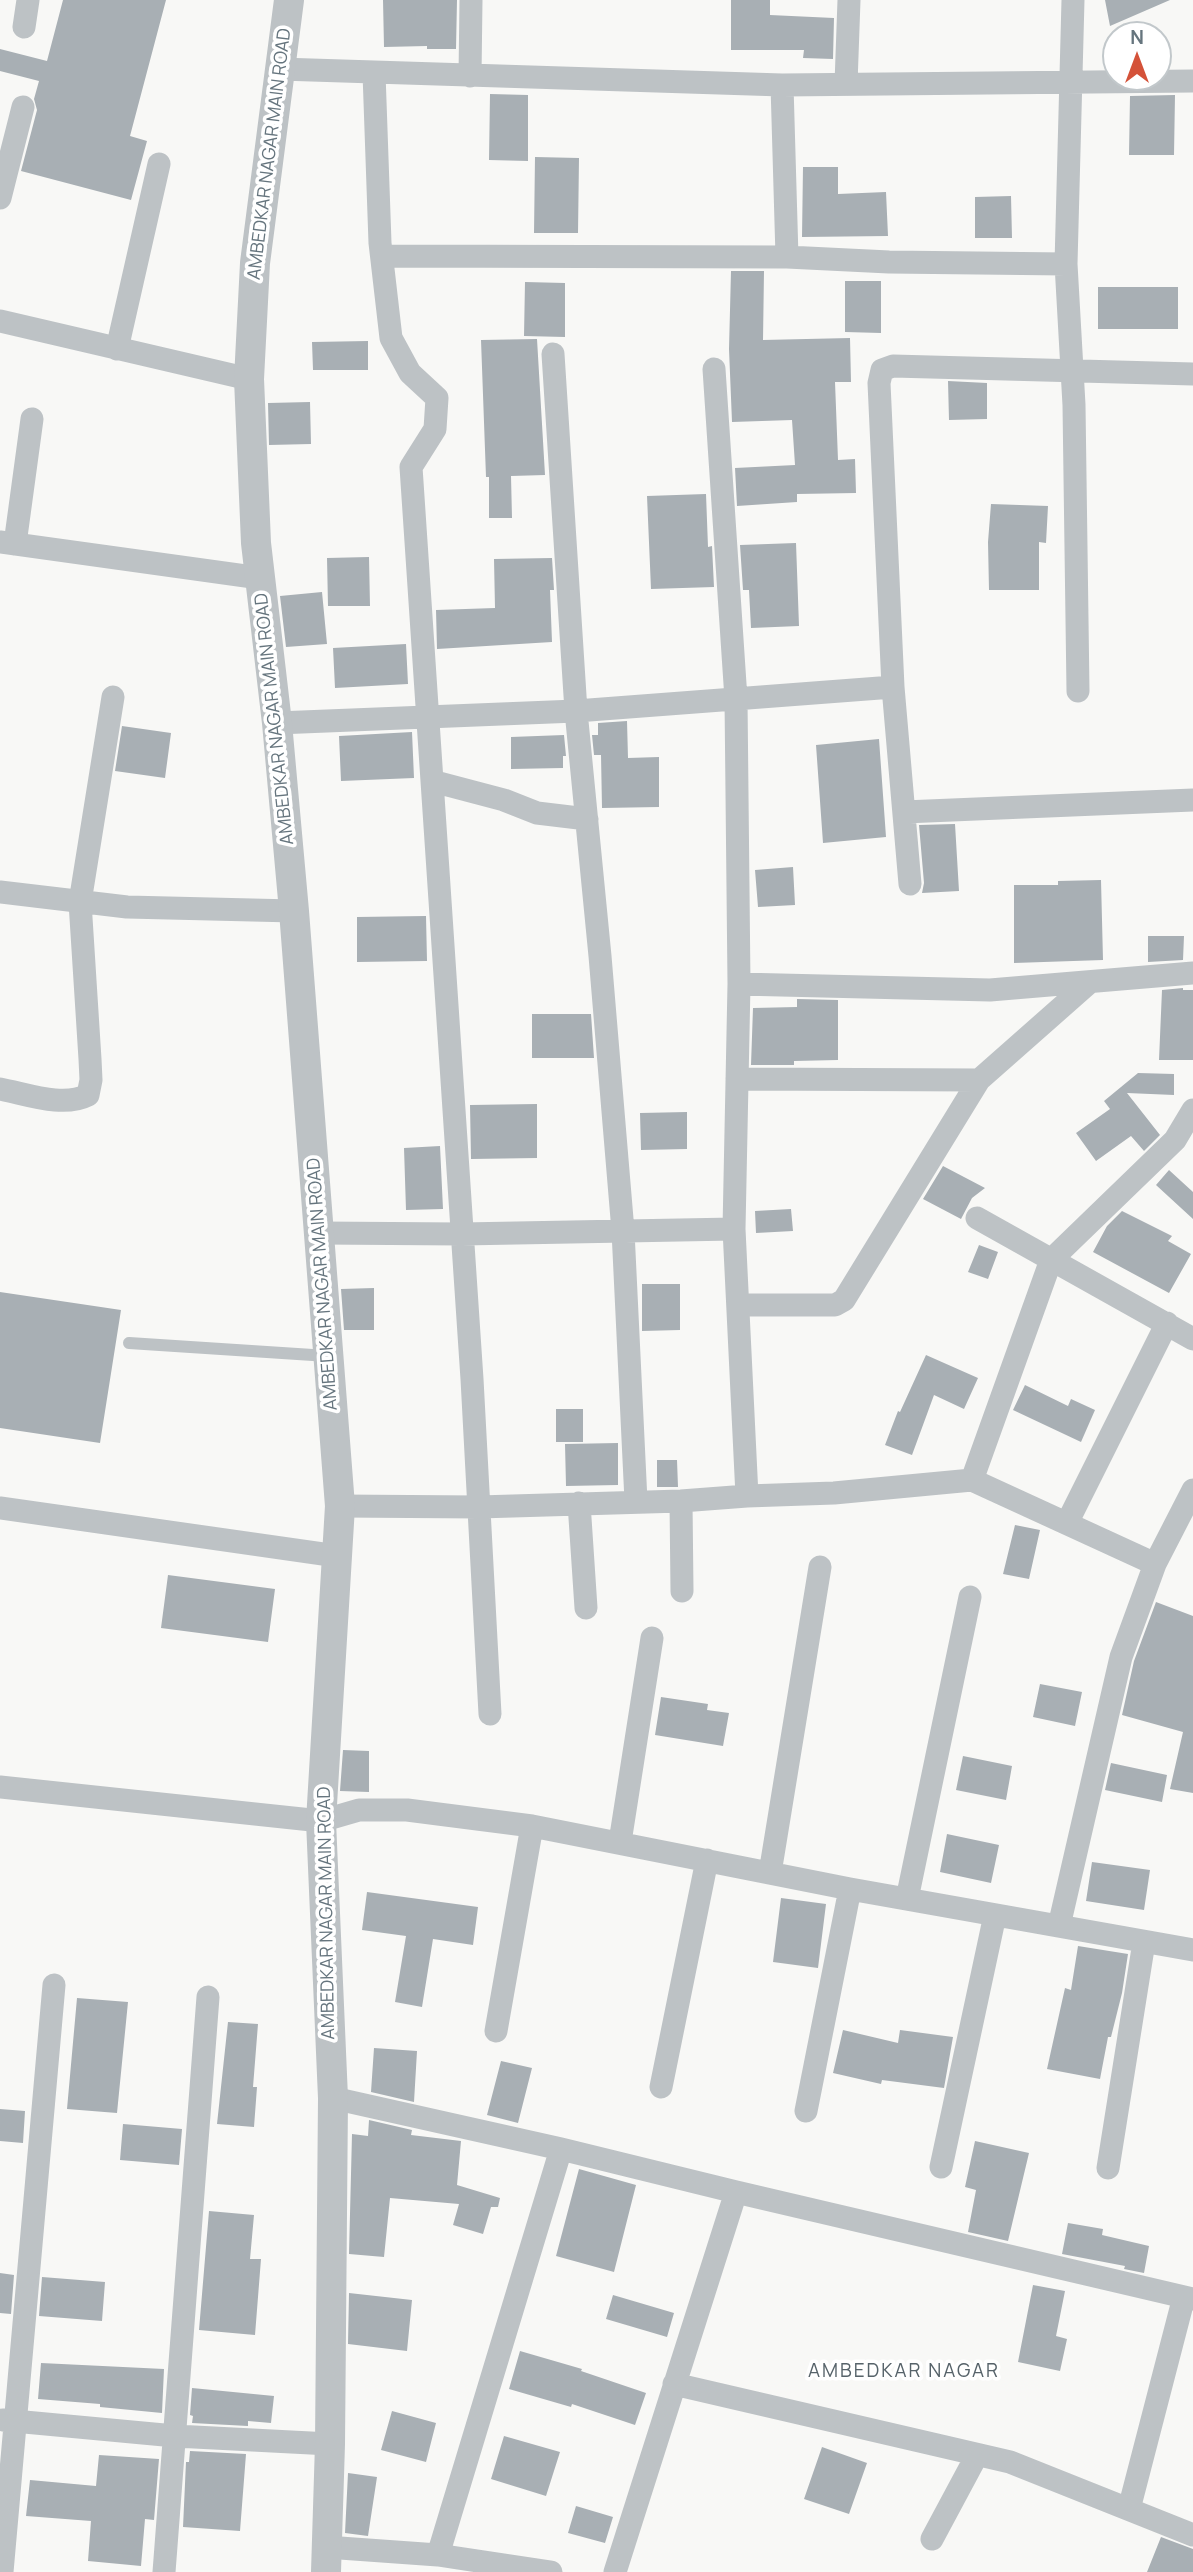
<!DOCTYPE html>
<style>
body{margin:0}
#map{position:relative;width:1193px;height:2572px;overflow:hidden;background:#f8f8f6;font-family:Manrope,sans-serif}
canvas{display:block}
.north{position:absolute;left:1102px;top:21px;width:70px;height:70px;box-sizing:border-box;background:#fff;border:2px solid #c2c8cb;border-radius:50%;rotate:0deg;font-size:19px;font-weight:700;line-height:28px;text-align:center;color:#66757e}
.north::after{content:'';display:block;margin:auto;width:24px;height:32px;background:#d45239;clip-path:polygon(50% 0,100% 100%,50% 72%,0 100%)}
</style>
<div id="map">
<canvas width="1193" height="2572"></canvas>
<div class="north">N</div>
</div>
<script>
const c = document.querySelector('canvas').getContext('2d');
c.lineJoin = 'round';
function fill(path, color) { c.fillStyle = color; c.fill(path, 'evenodd'); }
function trace(path, color, width, dash) { c.strokeStyle = color; c.lineWidth = width; c.lineCap = dash ? 'butt' : 'round'; c.setLineDash(dash || []); c.stroke(path); }
function label(font, color, halo, rows, align = 'center') {
  c.font = font + ' Manrope,sans-serif'; c.lineWidth = 7; c.setLineDash([]); c.textBaseline = 'middle'; c.strokeStyle = halo; c.fillStyle = color; for (const [text, x, y, turn = 0] of rows) {
    c.save(); c.translate(x, y); c.rotate((+turn || 0) * Math.PI / 180); c.textAlign = isNaN(turn) ? turn : align; if (halo) c.strokeText(text, 0, 0); c.fillText(text, 0, 0); c.restore();
  }
}
fill(new Path2D(`
 M63 0H166L130 136 147 141 131 200 21 171 37 110 34 99 39 81 0 71V49L47 61Z
 M383 0H457L456 49H427V46L384 47Z
 M731 0H770V15L834 18 833 59 803 58 804 50H731Z
 M1105 0H1170L1110 26Z
 M490 94 528 95V161L489 160Z
 M1175 95 1174 155H1129L1130 96Z
 M535 157 579 158 578 233H534Z
 M803 167H838V194L886 192 888 236 802 237Z
 M1011 196 1012 238H975V197Z
 M731 271H764L763 340 850 338 851 382H835L838 460 855 459 856 493 797 494V502L737 506 735 468 795 465 792 420 732 422 729 349Z
 M845 281H881V333L845 332Z
 M525 282 565 283V337L524 336Z
 M1098 287H1178V329H1098Z
 M537 339 545 475 511 476 512 518H489V477H486L481 340Z
 M368 341V370H313L312 342Z
 M948 381 987 383V419L949 420Z
 M310 402 311 444 269 445 268 403Z
 M706 494 708 547 712 546 714 587 651 589 647 496Z
 M991 504 1048 506 1046 543 1039 542V590H989L988 542Z
 M796 543 799 626 751 628 749 590H743L740 545Z
 M369 557 370 606H328L327 558Z
 M552 558 554 590H550L552 642 437 649 436 610 495 608 494 559Z
 M322 592 327 644 286 647 280 596Z
 M406 644 408 684 335 688 333 648Z
 M627 721 628 758 659 757V807L602 808 601 755H594L592 735H598V723Z
 M122 726 171 733 165 778 115 771Z
 M412 732 414 778 341 781 339 736Z
 M564 735 566 756H563V768L511 769V737Z
 M879 739 886 837 823 843 816 745Z
 M955 824 959 891 922 893 924 883 919 825Z
 M793 867 795 905 758 907 755 870Z
 M1101 880 1103 960 1014 963V885H1058V881Z
 M426 916 427 961 357 962V917Z
 M1148 936H1184L1183 960 1148 962Z
 M1183 988V990H1193V1060H1159L1162 990Z
 M797 999 838 1000V1060L794 1061V1065H751L753 1008 797 1007Z
 M532 1014H591L594 1058H532Z
 M1138 1073 1174 1074V1095L1127 1093 1160 1135 1144 1151 1131 1136 1096 1161 1076 1133 1110 1109 1104 1101Z
 M537 1104V1158L471 1159 470 1105Z
 M687 1112V1149L641 1150 640 1113Z
 M440 1146 443 1209 406 1210 404 1148Z
 M943 1166 985 1188 972 1198 961 1219 923 1199Z
 M1169 1170 1193 1192V1219L1156 1185Z
 M791 1209 793 1231 756 1233 755 1211Z
 M1122 1211 1172 1236 1168 1241 1191 1254 1169 1293 1093 1252 1107 1226Z
 M979 1245 998 1252 988 1279 968 1272Z
 M642 1284H680V1330L642 1331Z
 M374 1288V1330H344L341 1289Z
 M0 1292 121 1310 100 1443 0 1428Z
 M926 1355 978 1378 964 1409 934 1395 912 1455 885 1445 898 1411 900 1412Z
 M1025 1385 1068 1406 1071 1399 1095 1410 1081 1442 1013 1410Z
 M556 1409H583V1442H556Z
 M618 1443V1485L566 1486 565 1444Z
 M657 1460H677L678 1487H657Z
 M1015 1525 1040 1530 1029 1579 1003 1574Z
 M168 1575 275 1589 268 1642 161 1628Z
 M1156 1602 1193 1616V1793L1170 1789 1183 1732 1122 1715 1134 1661Z
 M1040 1684 1082 1692 1075 1726 1033 1717Z
 M661 1697 708 1704 707 1710 729 1713 723 1746 655 1735Z
 M343 1750 369 1751V1792L340 1791Z
 M963 1756 1012 1766 1006 1800 956 1790Z
 M1111 1763 1167 1775 1162 1802 1105 1790Z
 M947 1834 999 1845 991 1883 940 1872Z
 M1092 1862 1150 1870 1144 1910 1086 1901Z
 M367 1892 478 1907 473 1945 433 1939 422 2007 395 2002 406 1936 362 1930Z
 M781 1898 826 1904 818 1968 773 1962Z
 M1078 1946 1128 1954 1122 1993 1111 2037H1108L1100 2079 1047 2069 1065 1988 1071 1990Z
 M77 1998 128 2002 117 2113 67 2109Z
 M228 2022 258 2024 253 2087H257L254 2127 217 2124Z
 M843 2030 898 2043 900 2030 953 2037 944 2088 882 2080 881 2084 833 2073Z
 M374 2048 417 2051 414 2102 371 2092Z
 M501 2061 532 2068 518 2123 487 2115Z
 M0 2109 25 2111 23 2143 0 2141Z
 M369 2120 412 2130 411 2135 461 2141 457 2185 500 2198 498 2207H491L483 2234 453 2225 459 2204 390 2198 384 2257 349 2254 352 2134 368 2136Z
 M123 2124 182 2129 179 2165 120 2160Z
 M975 2141 1029 2153 1008 2241 968 2232 976 2190 965 2187Z
 M579 2169 636 2185 614 2272 556 2256Z
 M209 2211 254 2215 250 2259H261L255 2335 199 2330Z
 M1068 2223 1103 2229 1102 2235 1149 2246 1144 2273 1124 2269 1125 2266 1062 2254Z
 M0 2273 14 2275 11 2314 0 2313Z
 M42 2277 105 2282 102 2321 39 2316Z
 M1033 2285 1065 2291 1056 2336 1067 2339 1060 2371 1018 2362Z
 M349 2293 412 2300 407 2351 348 2344Z
 M613 2295 674 2313 667 2337 606 2319Z
 M520 2351 582 2369 581 2371 646 2393 635 2425 572 2404 571 2407 509 2389Z
 M41 2363 164 2369 162 2413 100 2407V2404L38 2399Z
 M192 2388 274 2396 271 2423 248 2421V2426L192 2423 193 2416 190 2415Z
 M392 2411 436 2423 426 2462 381 2450Z
 M504 2436 560 2452 546 2496 491 2479Z
 M822 2447 867 2463 849 2514 804 2499Z
 M190 2451 246 2454 240 2531 183 2527 186 2462H189Z
 M99 2455 159 2459 154 2520 145 2519 141 2566 88 2561 91 2521 26 2516 30 2480 96 2486Z
 M348 2473 377 2477 368 2536 345 2533Z
 M576 2506 613 2517 605 2543 568 2533Z
 M1161 2537 1193 2549V2572H1147Z`), '#a8afb4');
trace(new Path2D(`
 M129 1343 328 1356`), '#bdc2c5', 12);
trace(new Path2D(`
 M1073 0 1066 264 1074 405 1078 691
 M24 27 28 0
 M280 69 782 85 1193 81
 M374 73 380 243 391 338 410 373 437 398 435 429 411 467 472 1379 490 1714
 M470 76 471 0
 M846 84 849 0
 M782 85 787 257
 M0 198 23 107
 M383 256 787 257 889 262 1066 264
 M0 321 249 379
 M117 349 159 164
 M553 354 576 711 600 956 623 1231 636 1501
 M714 369 736 699 739 984 734 1229 747 1496
 M0 542 260 578
 M15 544 32 419
 M277 723 576 711 893 687
 M432 781 504 800 537 813 587 819
 M904 812 1193 800
 M910 884 893 687 879 383 882 370 893 366 1193 374
 M0 892 127 907 294 911
 M739 984 990 990 1193 973
 M737 1079 979 1080 1090 982
 M0 1089C27 1094 63 1108 88 1095L91 1080 90 1059 80 902 113 697
 M977 1218 1193 1339
 M319 1233 462 1234 734 1229
 M738 1305H835L844 1300 979 1080
 M972 1480 1051 1260 1175 1140 1193 1110
 M681 1501 682 1591
 M579 1503 586 1608
 M340 1506 479 1507 681 1501 747 1496 834 1493 972 1480 1155 1564
 M0 1508 337 1556
 M1067 1523 1167 1323
 M0 1787 321 1821 359 1810H407L532 1826 850 1889 1193 1950
 M620 1842 652 1638
 M770 1873 820 1567
 M907 1899 970 1597
 M1059 1926 1121 1657 1155 1564 1193 1490
 M496 2031 532 1826
 M661 2087 707 1860
 M333 2098 561 2149 736 2192 1193 2299
 M806 2111 850 1889
 M941 2167 995 1915
 M1108 2168 1144 1942
 M674 2384 1010 2462 1193 2535
 M3 2420 175 2436 330 2444
 M1129 2509 1184 2297
 M932 2539 977 2455
 M326 2547 438 2555 551 2572
 M438 2555 561 2149
 M2 2572 54 1985
 M164 2572 208 1997
 M615 2572 736 2192`), '#bdc2c5', 23);
trace(new Path2D(`
 M289 0 255 263 249 379 256 543 277 723 294 911 340 1506 321 1821 333 2098 330 2444 326 2572`), '#bdc2c5', 30);
label('18px', '#66757e', '#fff', [
 ["AMBEDKAR NAGAR MAIN ROAD",270,154,-83],
 ["AMBEDKAR NAGAR MAIN ROAD",275,719,-96],
 ["AMBEDKAR NAGAR MAIN ROAD",323,1284,-94],
 ["AMBEDKAR NAGAR MAIN ROAD",327,1913,-91]
]);
c.letterSpacing = '2px';
label('19px', '#57636a', '#fff', [
 ["AMBEDKAR NAGAR",904,2372]
]);
c.letterSpacing = '0px';
</script>
